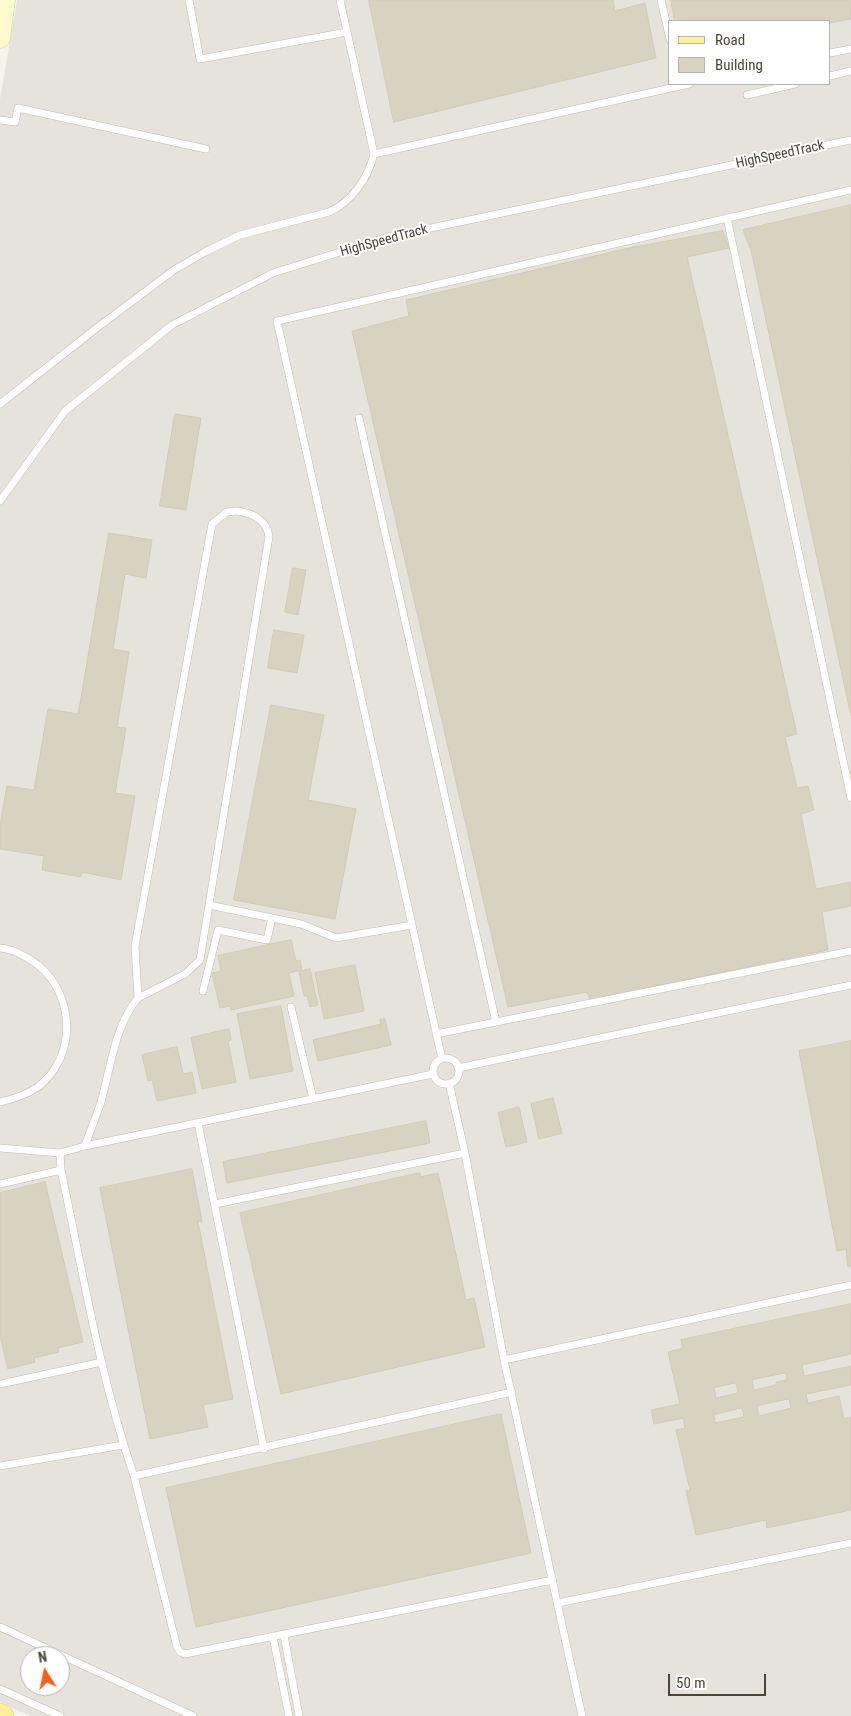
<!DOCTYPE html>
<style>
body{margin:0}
#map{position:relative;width:851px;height:1716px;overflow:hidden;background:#f6f4ec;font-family:"Roboto Condensed",sans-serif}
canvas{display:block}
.legend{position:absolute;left:668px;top:20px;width:162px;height:65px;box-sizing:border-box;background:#fff;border:1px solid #b7b5b0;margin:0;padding:6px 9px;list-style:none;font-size:15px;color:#4b4639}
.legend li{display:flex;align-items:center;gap:10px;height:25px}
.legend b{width:25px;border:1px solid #b7b5b0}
.north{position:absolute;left:20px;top:1646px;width:50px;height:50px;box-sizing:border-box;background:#fff;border:1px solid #b7b5b0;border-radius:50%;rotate:350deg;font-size:14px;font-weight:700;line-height:20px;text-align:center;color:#4b4639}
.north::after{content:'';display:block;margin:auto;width:18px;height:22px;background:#fc5e1d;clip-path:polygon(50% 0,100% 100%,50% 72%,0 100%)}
.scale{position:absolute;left:668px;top:1674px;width:98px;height:22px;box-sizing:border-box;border:2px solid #4b4639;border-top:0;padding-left:6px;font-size:15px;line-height:18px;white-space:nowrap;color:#4b4639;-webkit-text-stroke:4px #fff;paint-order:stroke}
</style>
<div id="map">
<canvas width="851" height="1716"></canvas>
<ul class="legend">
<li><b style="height:6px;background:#fff19c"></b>Road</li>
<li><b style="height:14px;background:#d8d2c1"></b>Building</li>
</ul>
<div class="north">N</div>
<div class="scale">50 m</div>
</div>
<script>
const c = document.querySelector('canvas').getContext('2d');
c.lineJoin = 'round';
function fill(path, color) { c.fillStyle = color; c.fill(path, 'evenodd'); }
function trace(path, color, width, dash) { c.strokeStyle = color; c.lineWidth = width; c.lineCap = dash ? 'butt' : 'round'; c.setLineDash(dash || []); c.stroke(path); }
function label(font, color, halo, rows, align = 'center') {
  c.font = font + ' "Roboto Condensed",sans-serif'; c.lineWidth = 4; c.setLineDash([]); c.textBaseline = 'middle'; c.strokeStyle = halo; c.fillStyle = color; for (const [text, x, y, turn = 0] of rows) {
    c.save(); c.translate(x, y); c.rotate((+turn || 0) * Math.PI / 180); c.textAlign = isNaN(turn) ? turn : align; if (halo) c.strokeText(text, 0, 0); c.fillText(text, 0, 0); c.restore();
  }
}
fill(new Path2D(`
 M17 0H851V1716H30L0 1702V99ZM670 21H830V84H670ZM30 1656H60V1686H30Z`), '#e6e3dd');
const building = new Path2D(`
 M369 0H613L615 11 645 3 656 58 394 122Z
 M671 0H851V19L830 23V21H675Z
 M851 205V716L751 250 743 230Z
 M723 231 729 248 687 257 797 734 785 737 797 788 808 786 814 810 801 814 816 889 851 882V906L822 912 828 950 590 1000 587 992 508 1007 352 331 409 316 406 300 629 248Z
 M175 414 201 418 186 510 160 506Z
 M109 533 152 540 146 578 125 574 113 649 129 652 117 727 126 728 115 793 135 796 121 880 82 872 81 877 42 870 44 856 0 849V825L7 786 34 790 48 709 78 714Z
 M293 568 306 570 298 615 285 612Z
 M274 630 304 635 297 673 268 668Z
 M271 705 324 715 308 800 356 809 335 919 234 900Z
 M291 940 296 961 300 960 302 970 289 973 294 996 231 1010 230 1006 220 1008 212 973 221 971 218 956Z
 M355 965 364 1011 324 1019 315 973Z
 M310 969 318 1005 310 1007 307 996H304L299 972Z
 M281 1006 293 1071 250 1079 237 1014Z
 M385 1019 391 1045 318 1061 313 1040 381 1024 380 1020Z
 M229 1029 231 1040 228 1041 236 1082 202 1089 191 1038Z
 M851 1041V1266L848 1267 846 1249 837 1251 799 1051Z
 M177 1047 183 1074 192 1072 196 1093 157 1101 152 1080 148 1081 142 1055Z
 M553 1098 562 1133 539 1139 531 1104Z
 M519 1107 527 1142 506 1147 498 1113Z
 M426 1121 430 1143 227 1183 223 1162Z
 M192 1169 202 1221 198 1222 233 1399 203 1405 208 1427 150 1439 100 1188Z
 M420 1173 421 1177 438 1173 466 1300 474 1298 485 1347 281 1394 240 1213Z
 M45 1182 83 1342 58 1348 59 1352 34 1358 35 1362 8 1369 0 1336V1193Z
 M851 1304V1354L802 1365 804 1376 851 1366V1385L806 1394 808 1403 839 1396 844 1419 851 1417V1510L767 1528 766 1520 696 1535 686 1491 690 1490 676 1430 685 1428 683 1418 654 1424 651 1410 680 1404 668 1352 683 1348 681 1340ZM786 1373 787 1380 776 1382V1385L754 1390 752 1380ZM736 1383 738 1393 716 1398 714 1388ZM789 1399 791 1408 759 1416 757 1406ZM742 1408 744 1417 715 1423 714 1415Z
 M501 1414 531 1553 196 1627 166 1488Z`);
fill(building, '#d8d2c1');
trace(building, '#d3cbb4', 1);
const lane = new Path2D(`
 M189 0 200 59 347 32
 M661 0 670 39
 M830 53 851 49
 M830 76 851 71
 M747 95 795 84
 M0 120 15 122 18 108 206 149
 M374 154 689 84
 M727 218 851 798
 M0 404 98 327 174 270 205 252 240 235 329 212C352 202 368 178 374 154L340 0
 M359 418 496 1022
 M0 501 65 411 172 325 273 273 388 237 851 140
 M237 511C253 513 266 520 269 536L200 960 185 974 138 998 135 946 212 524 227 512Z
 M209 905 301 924 336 938 412 925
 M0 948C14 949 27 957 38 965 75 995 77 1056 39 1086 27 1095 14 1099 0 1102
 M203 991 218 930 267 940 272 918
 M291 1007 313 1099
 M436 1034 851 951
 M433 1071a13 13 0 1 1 26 0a13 13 0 1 1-26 0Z
 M442 1059 277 321 851 190
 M458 1068 851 985
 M449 1083 465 1153 504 1360 582 1716
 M198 1123 264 1449
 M85 1146C90 1131 96 1117 101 1102 111 1067 114 1027 138 998
 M0 1148 60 1153 85 1146 433 1074
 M60 1153 61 1170C83 1273 100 1377 134 1476L512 1392
 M0 1184 61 1170
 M215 1204 465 1153
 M504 1360 851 1285
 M0 1384 102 1362
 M0 1466 123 1445
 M134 1476 177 1647 180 1652 185 1654 553 1580
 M558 1603 851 1543
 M0 1627 193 1716
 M284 1635 299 1716
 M273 1637 289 1716
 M0 1689 60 1716`);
const secondary = new Path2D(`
 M0 38 5 0`);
const primary = new Path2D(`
 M0 1714 3 1716`);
trace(lane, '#c2beae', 8);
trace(secondary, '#d6cf9b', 21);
trace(primary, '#e6d26a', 22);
trace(lane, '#fff', 7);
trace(secondary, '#fffacd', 20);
trace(primary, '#fff19c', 21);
label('14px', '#4b4639', '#fff', [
 ["HighSpeedTrack",780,155,-12],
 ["HighSpeedTrack",384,241,-15]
]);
</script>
